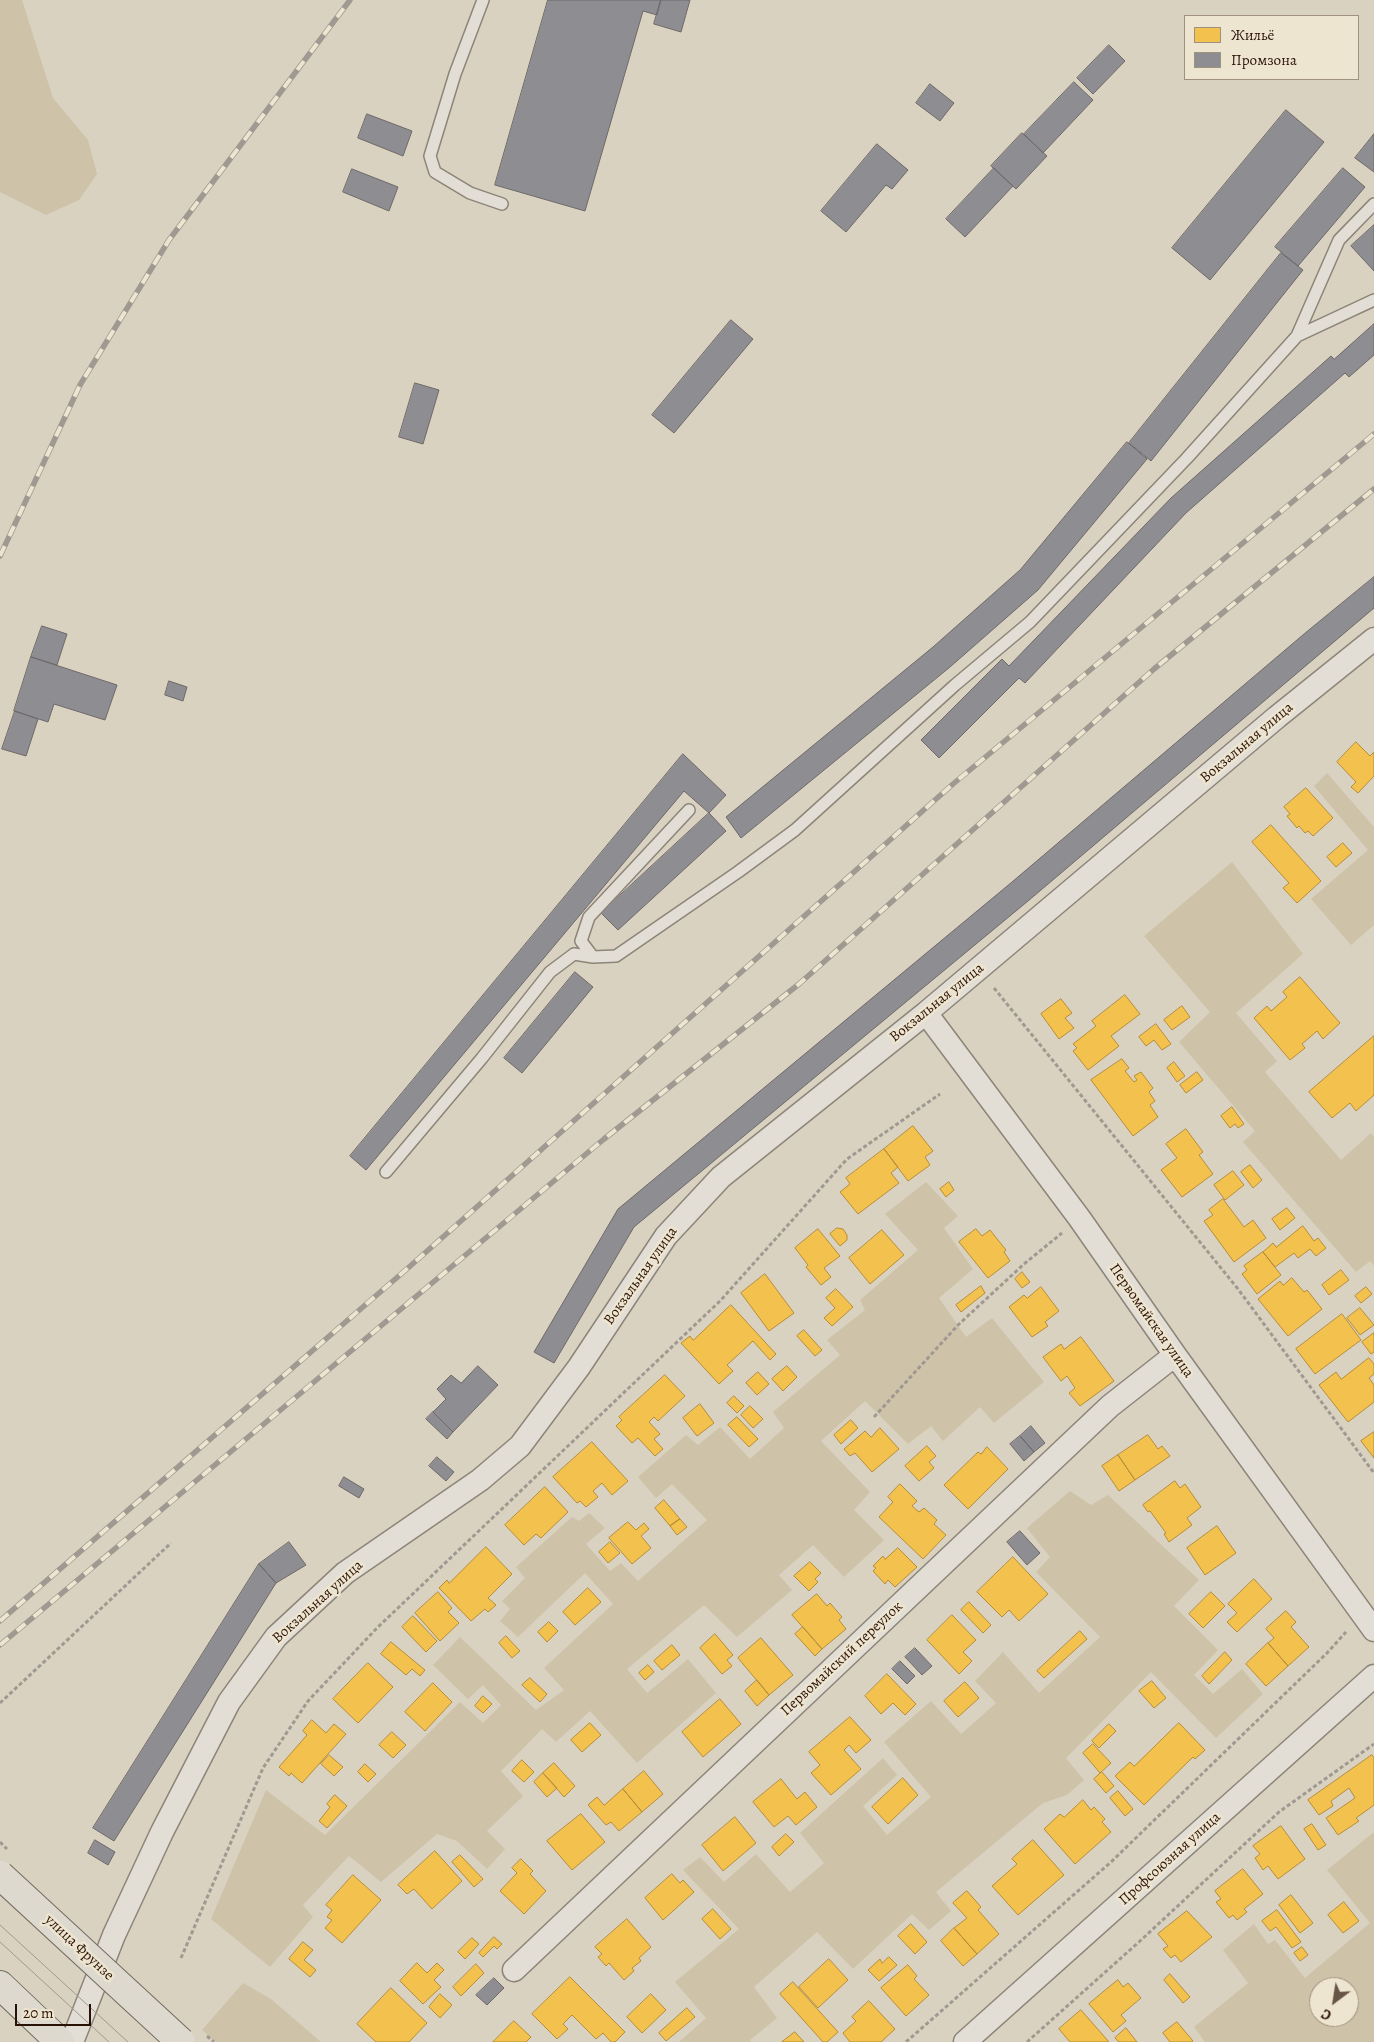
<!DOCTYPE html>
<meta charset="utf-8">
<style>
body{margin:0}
#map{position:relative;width:1374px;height:2042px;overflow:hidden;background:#dad2c0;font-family:Alegreya,serif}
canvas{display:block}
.legend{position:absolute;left:1184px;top:15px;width:175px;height:65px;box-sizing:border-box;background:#ede5cf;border:1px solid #9f907f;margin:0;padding:6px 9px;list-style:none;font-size:15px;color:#2a1106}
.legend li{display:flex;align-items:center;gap:10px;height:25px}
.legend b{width:25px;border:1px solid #9f907f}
.north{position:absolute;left:1309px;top:1977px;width:50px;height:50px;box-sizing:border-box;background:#ede5cf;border:1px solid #9f907f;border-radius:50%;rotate:211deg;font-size:14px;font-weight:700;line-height:20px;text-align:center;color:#2a1106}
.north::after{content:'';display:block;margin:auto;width:18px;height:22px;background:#685547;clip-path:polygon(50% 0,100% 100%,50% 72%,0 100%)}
.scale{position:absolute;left:15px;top:2004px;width:76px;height:22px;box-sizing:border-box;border:2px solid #2a1106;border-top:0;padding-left:6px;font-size:15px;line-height:18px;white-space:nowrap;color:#2a1106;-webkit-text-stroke:4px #ede5cf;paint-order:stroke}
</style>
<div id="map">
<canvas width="1374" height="2042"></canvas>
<ul class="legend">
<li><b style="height:14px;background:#f2c14e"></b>Жильё</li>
<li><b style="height:14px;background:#8d8d92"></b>Промзона</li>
</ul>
<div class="north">С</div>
<div class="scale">20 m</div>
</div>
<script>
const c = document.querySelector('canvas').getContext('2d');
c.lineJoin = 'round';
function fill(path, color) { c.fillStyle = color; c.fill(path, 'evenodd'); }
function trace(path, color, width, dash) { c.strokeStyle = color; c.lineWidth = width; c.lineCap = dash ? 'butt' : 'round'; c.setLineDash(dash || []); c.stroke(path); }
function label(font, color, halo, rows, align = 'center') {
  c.font = font + ' Alegreya,serif'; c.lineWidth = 5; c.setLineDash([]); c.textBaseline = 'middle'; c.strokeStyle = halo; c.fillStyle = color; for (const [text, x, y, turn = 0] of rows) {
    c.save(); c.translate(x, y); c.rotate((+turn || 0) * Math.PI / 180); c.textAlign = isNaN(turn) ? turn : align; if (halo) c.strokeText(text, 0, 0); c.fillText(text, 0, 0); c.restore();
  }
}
fill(new Path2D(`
 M0 0H22L53 98 88 140 97 174 79 200 46 215 0 192Z
 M1327 773 1374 827V925L1351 945 1311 899 1368 850 1314 786Z
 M1232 862 1303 954 1236 1013 1277 1061 1265 1072 1341 1160 1371 1133 1374 1137V1266L1370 1261 1356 1272 1243 1142 1255 1131 1179 1042 1210 1012 1144 936Z
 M926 1182 958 1216 944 1228 973 1269 939 1298 966 1337 992 1318 1044 1382 994 1423 980 1407 943 1441 931 1426 908 1444 865 1401 821 1441 870 1492 854 1510 884 1540 844 1577 813 1545 779 1575 792 1590 737 1637 704 1605 627 1669 647 1693 688 1659 716 1693 637 1763 590 1711 556 1742 542 1729 501 1771 523 1796 487 1831 505 1849 487 1869 457 1841 437 1834 381 1882 349 1856 303 1905 313 1917 270 1967 211 1919 266 1790 325 1835 460 1702 483 1723 501 1705 483 1685 468 1699 433 1665 460 1637 536 1710 564 1690 544 1668 613 1604 585 1573 518 1637 500 1621 510 1609 502 1601 525 1578 516 1567 572 1517 579 1521 589 1513 605 1528 586 1544 610 1571 621 1563 638 1581 707 1520 672 1484 656 1498 638 1477 686 1435 698 1445 720 1427 750 1459 784 1428 773 1412 840 1355 827 1340 865 1310 860 1300 918 1250 885 1214Z
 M1070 1491 1091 1505 1108 1495 1199 1580 1174 1606 1218 1650 1194 1675 1213 1694 1242 1669 1263 1694 1216 1738 1151 1672 1066 1758 1084 1780 1067 1795 1043 1803 936 1892 951 1911 929 1930 912 1914 853 1969 817 1932 754 1987 777 2018 750 2040 751 2042H679L706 2018 675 1982 739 1929 683 1870 700 1857 724 1882 756 1854 790 1892 824 1863 800 1833 883 1758 897 1775 863 1806 887 1835 931 1797 884 1742 931 1701 961 1734 996 1703 975 1681 1003 1652 1039 1693 1100 1637 1036 1572 1050 1557 1027 1528Z
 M1374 1832V2042H1205L1194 2027 1248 1983 1223 1950 1254 1924 1268 1944 1275 1940 1305 1978 1370 1923 1327 1870ZM1319 1987H1349V2017H1319Z
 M243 1983 271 1999 321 2042H216L202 2030Z`), '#cec2a9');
const homes = new Path2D(`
 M1356 742 1370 756 1374 752V776L1358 793 1351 787 1356 782 1337 762Z
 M1306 788 1333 818 1313 836 1308 831 1305 833 1299 826 1297 828 1287 816 1290 814 1284 807Z
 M1271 825 1321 881 1297 903 1283 888 1289 883 1252 842Z
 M1343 843 1352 853 1336 867 1327 857Z
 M1300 977 1340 1023 1323 1039 1317 1031 1302 1044 1305 1048 1290 1060 1254 1018 1267 1006 1271 1011 1287 997 1283 992Z
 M1125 995 1140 1014 1111 1036 1119 1046 1088 1070 1073 1051 1077 1048 1073 1044 1096 1026 1092 1021Z
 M1061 999 1072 1013 1065 1018 1074 1028 1059 1039 1041 1014Z
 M1182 1006 1190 1017 1172 1030 1164 1020Z
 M1156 1024 1171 1044 1162 1050 1154 1040 1146 1046 1139 1037Z
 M1374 1036V1095L1356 1111 1350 1103 1332 1118 1309 1092Z
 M1122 1059 1129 1068 1125 1071 1134 1082 1137 1080 1134 1076 1141 1072 1153 1088 1149 1092 1155 1101 1150 1105 1158 1117 1133 1136 1091 1080Z
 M1174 1062 1185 1076 1177 1082 1167 1068Z
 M1197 1072 1203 1080 1186 1093 1180 1085Z
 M1232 1107 1244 1124 1238 1128 1235 1124 1230 1128 1221 1116Z
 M913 1126 933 1151 925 1157 930 1165 908 1181 884 1149Z
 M1186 1129 1203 1152 1199 1155 1213 1174 1182 1197 1161 1170 1177 1158 1166 1144Z
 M884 1149 898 1167 891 1173 899 1183 858 1214 840 1192 850 1184 846 1178Z
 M1250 1165 1262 1180 1253 1188 1241 1172Z
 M1233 1171 1244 1185 1225 1200 1214 1185Z
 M949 1182 954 1190 946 1197 940 1189Z
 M1223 1199 1244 1227 1253 1220 1266 1238 1234 1262 1204 1221 1213 1215 1209 1210Z
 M1287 1208 1295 1218 1280 1230 1272 1219Z
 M1303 1226 1314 1241 1318 1238 1326 1248 1316 1256 1310 1249 1298 1258 1294 1253 1275 1267 1263 1252 1273 1243 1276 1247Z
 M837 1228 843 1229 847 1235V1240L840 1246 830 1234Z
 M818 1229 840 1256 824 1268 831 1277 821 1285 806 1267 808 1265 795 1248Z
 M976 1229 982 1236 990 1230 1006 1250 1004 1252 1010 1261 988 1278 959 1242Z
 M882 1230 904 1255 870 1284 849 1258Z
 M1263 1252 1281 1275 1257 1294 1242 1274 1247 1270 1244 1266Z
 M1341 1270 1349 1280 1329 1295 1322 1285Z
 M1022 1272 1030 1282 1022 1288 1015 1279Z
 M765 1274 794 1313 769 1331 741 1293Z
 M1292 1278 1304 1292 1307 1290 1322 1309 1288 1336 1258 1299 1280 1281 1283 1285Z
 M981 1286 985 1293 961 1312 956 1305Z
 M1041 1287 1059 1311 1045 1322 1048 1326 1032 1337 1009 1307 1024 1295 1027 1298Z
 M1366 1287 1372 1294 1361 1303 1355 1296Z
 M836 1289 853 1307 832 1326 824 1318 835 1308 826 1298Z
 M731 1305 776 1354 770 1360 753 1341 727 1365 733 1371 719 1384 681 1343 690 1336 693 1340Z
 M1360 1308 1374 1325 1360 1335 1347 1318Z
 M1342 1314 1361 1340 1315 1374 1296 1349Z
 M804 1330 822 1350 815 1356 797 1336Z
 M1374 1333V1352L1371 1354 1362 1342Z
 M1081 1337 1114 1381 1080 1406 1069 1393 1075 1388 1067 1376 1061 1381 1043 1357 1061 1344 1064 1349Z
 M1369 1358 1374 1364V1374L1369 1378 1374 1385V1402L1348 1422 1319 1385 1336 1372 1341 1379Z
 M787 1366 797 1377 783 1391 772 1379Z
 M758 1372 769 1384 757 1395 746 1383Z
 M665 1375 685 1396 658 1421 654 1417 649 1422 660 1434 654 1439 663 1449 655 1456 638 1438 632 1443 616 1426 622 1420 619 1417Z
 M734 1396 744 1406 737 1413 727 1403Z
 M700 1404 714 1423 697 1436 683 1418Z
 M750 1406 763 1419 753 1428 741 1415Z
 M737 1417 758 1439 749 1447 728 1425Z
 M851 1420 858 1428 841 1444 834 1435Z
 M880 1428 899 1449 872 1472 855 1453 850 1456 844 1449 865 1431 871 1437Z
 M1374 1432V1458L1361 1441Z
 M1148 1435 1158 1449 1162 1446 1170 1456 1135 1480 1118 1455Z
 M592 1442 628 1481 612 1495 602 1483 593 1491 598 1497 586 1507 580 1501 577 1503 553 1477Z
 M927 1446 936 1456 929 1462 934 1468 919 1481 905 1466Z
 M987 1447 1008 1469 968 1509 944 1485 978 1452 981 1454Z
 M1118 1455 1135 1480 1119 1491 1102 1466Z
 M1175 1481 1180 1488 1185 1484 1201 1507 1187 1518 1192 1525 1169 1542 1164 1534 1166 1533 1150 1511 1148 1512 1143 1505Z
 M900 1484 917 1501 912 1506 919 1512 924 1508 937 1520 934 1524 946 1535 923 1559 879 1517 893 1502 888 1497Z
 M545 1487 568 1512 541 1538 536 1534 524 1545 505 1525Z
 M664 1500 680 1519 670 1526 655 1508Z
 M680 1519 687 1527 677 1535 670 1526Z
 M628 1522 636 1530 644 1523 649 1529 641 1536 651 1548 632 1564 609 1538Z
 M1217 1526 1236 1553 1205 1575 1187 1548Z
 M610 1542 620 1553 608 1563 599 1552Z
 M486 1547 512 1574 488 1598 496 1605 488 1612 485 1609 471 1621 439 1588 447 1580 449 1583Z
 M898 1548 917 1567 895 1587 888 1580 885 1584 873 1571 876 1568 873 1566 883 1556 885 1559Z
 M1013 1557 1048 1594 1019 1621 1009 1610 1002 1617 977 1592Z
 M810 1562 821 1573 815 1579 818 1582 809 1591 794 1576Z
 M1254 1579 1272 1599 1237 1632 1227 1622 1237 1613 1228 1604Z
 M588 1588 601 1602 575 1625 563 1612Z
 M438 1592 452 1608 448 1612 459 1623 440 1641 415 1613Z
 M1211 1592 1225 1606 1203 1628 1189 1614Z
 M817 1594 827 1606 830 1603 842 1617 839 1620 846 1629 822 1649 792 1615Z
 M969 1602 991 1625 983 1633 961 1610Z
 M1286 1611 1296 1622 1291 1627 1309 1647 1288 1666 1268 1643 1274 1638 1266 1629Z
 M952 1615 976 1640 963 1652 972 1661 959 1674 927 1640Z
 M413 1616 437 1641 426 1652 402 1627Z
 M549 1622 558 1631 547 1642 538 1632Z
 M803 1627 822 1649 815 1656 795 1634Z
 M1080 1631 1087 1639 1044 1678 1037 1671Z
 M715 1634 733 1655 727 1660 732 1666 722 1674 700 1648Z
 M506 1636 520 1651 512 1658 499 1643Z
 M761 1638 793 1675 769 1695 738 1658Z
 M391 1642 425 1670 420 1676 412 1669 406 1675 381 1654Z
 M1268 1643 1288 1666 1266 1686 1246 1664Z
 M672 1645 680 1655 662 1670 654 1661Z
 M1225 1652 1232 1660 1209 1684 1202 1676Z
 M368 1663 393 1687 358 1723 333 1699Z
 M648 1665 654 1672 645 1680 639 1673Z
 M887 1674 916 1704 905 1715 893 1703 881 1714 865 1696Z
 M530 1678 547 1694 540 1702 522 1685Z
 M757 1680 769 1695 757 1706 745 1691Z
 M1152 1681 1166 1698 1154 1708 1139 1691Z
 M965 1682 979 1698 958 1717 944 1701Z
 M433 1683 452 1702 425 1731 405 1712Z
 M483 1696 492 1704 483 1713 475 1706Z
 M720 1699 741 1724 703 1757 682 1732Z
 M850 1717 871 1740 856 1753 849 1745 844 1750 861 1769 831 1795 811 1773 820 1765 809 1752Z
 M312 1720 326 1733 334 1724 346 1734 302 1783 291 1773 289 1776 279 1767 307 1735 303 1731Z
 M590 1723 601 1735 582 1752 571 1740Z
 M1179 1723 1205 1750 1195 1759 1193 1757 1144 1805 1115 1776 1130 1762 1134 1766Z
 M1109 1724 1116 1731 1099 1748 1092 1741Z
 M392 1732 406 1745 393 1758 379 1745Z
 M1093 1744 1111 1763 1100 1773 1083 1753Z
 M329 1755 343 1767 334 1776 321 1764Z
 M1372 1755 1374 1758V1805L1356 1818 1359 1821 1338 1835 1326 1818 1355 1798 1349 1788 1331 1801 1333 1806 1319 1815 1308 1800Z
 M522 1760 534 1772 524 1782 512 1771Z
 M554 1763 575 1786 564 1797 543 1773Z
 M365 1764 376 1774 368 1782 358 1772Z
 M644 1771 663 1794 642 1812 623 1789Z
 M1102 1772 1114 1786 1106 1793 1094 1779Z
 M543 1773 557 1788 547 1797 534 1782Z
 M903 1778 918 1795 888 1824 872 1807Z
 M781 1779 797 1799 805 1792 817 1807 796 1825 788 1816 774 1827 753 1802Z
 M623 1789 642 1812 619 1831 611 1822 606 1825 588 1805 597 1797 604 1805Z
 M1118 1791 1133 1809 1125 1816 1110 1798Z
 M335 1795 347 1806 327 1828 319 1821 330 1807 327 1804Z
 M1083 1800 1091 1810 1094 1807 1105 1819 1102 1822 1111 1832 1075 1864 1044 1829 1060 1814 1064 1817Z
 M581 1814 605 1842 572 1870 547 1841Z
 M735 1817 756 1843 723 1871 702 1845Z
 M1312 1824 1326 1845 1318 1850 1304 1829Z
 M1281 1826 1305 1859 1278 1879 1268 1866 1263 1870 1255 1858 1260 1854 1253 1846Z
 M786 1834 794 1842 779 1856 772 1847Z
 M1033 1840 1064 1875 1018 1915 992 1886 1017 1864 1012 1859Z
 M435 1851 462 1881 432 1909 414 1889 407 1894 398 1885Z
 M460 1855 483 1879 474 1887 452 1862Z
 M521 1859 533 1871 530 1874 546 1891 524 1914 500 1891 517 1873 512 1868Z
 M1243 1869 1263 1894 1244 1909 1247 1912 1237 1920 1233 1915 1229 1918 1216 1902 1221 1899 1215 1891Z
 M672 1874 680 1883 683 1880 694 1892 663 1920 645 1898Z
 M353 1875 381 1900 342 1943 325 1928 332 1920 327 1917 332 1910 326 1905Z
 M967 1891 981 1907 978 1910 999 1934 977 1954 954 1928 967 1918 953 1903Z
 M1291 1895 1313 1923 1300 1933 1279 1905Z
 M1344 1902 1359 1921 1343 1933 1328 1915Z
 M713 1909 731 1929 720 1939 702 1919Z
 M1277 1910 1301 1942 1292 1948 1276 1927 1270 1931 1262 1921Z
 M1187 1911 1212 1937 1181 1962 1175 1955 1171 1958 1163 1949 1168 1946 1158 1934Z
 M627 1919 651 1947 639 1958 641 1961 632 1968 634 1971 624 1980 609 1963 606 1966 598 1957 602 1954 595 1947Z
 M911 1924 927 1942 915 1954 898 1936Z
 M954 1928 977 1954 963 1966 941 1941Z
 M494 1937 502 1944 497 1949 494 1946 483 1957 479 1953Z
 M472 1938 479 1944 465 1959 458 1952Z
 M303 1942 313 1950 304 1960 316 1970 310 1977 289 1959Z
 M1302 1947 1308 1955 1300 1961 1294 1953Z
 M889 1957 897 1965 879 1981 868 1970 880 1959 882 1963Z
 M829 1959 848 1980 818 2008 799 1987Z
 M417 1963 427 1973 437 1963 444 1970 434 1980 441 1987 423 2004 400 1981Z
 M476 1964 484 1973 461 1996 453 1987Z
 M908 1965 917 1976 914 1979 929 1995 906 2016 881 1988Z
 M1170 1974 1190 1997 1183 2003 1164 1980Z
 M570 1977 625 2032 615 2042H611L603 2033 596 2039 572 2015 563 2024 568 2029 557 2039 532 2014Z
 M1118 1980 1123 1987 1128 1983 1141 1998 1121 2015 1126 2021 1113 2032 1089 2004Z
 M793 1982 838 2032 827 2042H823L780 1994Z
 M391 1988 427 2023 409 2042H376L357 2024Z
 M440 1994 452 2005 440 2018 429 2007Z
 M651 1994 666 2010 642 2033 627 2017Z
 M869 2001 895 2029 881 2042H850L843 2033 856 2021 852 2017Z
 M687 2008 695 2017 666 2041 659 2033Z
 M1081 2010 1109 2042H1070L1059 2029Z
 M514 2021 531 2037 526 2042H493Z
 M1177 2022 1193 2041 1191 2042H1170L1163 2033Z
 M1126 2028 1137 2042H1119L1115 2038Z
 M795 2032 804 2042H782Z`);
fill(homes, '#f2c14e');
trace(homes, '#b68c38', 1);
const industry = new Path2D(`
 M548 0H661L657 15 643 11 585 211 495 185Z
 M661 0H690L681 32 654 24Z
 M1109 45 1125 61 1093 94 1077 78Z
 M1074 82 1093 100 1043 153 1024 134Z
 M930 84 954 103 940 121 916 103Z
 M1286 110 1324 142 1210 280 1172 248Z
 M367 114 412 131 403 156 358 138Z
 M1022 133 1047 156 1016 189 991 166Z
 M1374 134V172L1355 158Z
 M877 144 908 170 892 189 886 185 846 232 821 211Z
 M994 168 1013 186 965 237 946 219Z
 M1343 168 1365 187 1298 266 1275 247Z
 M352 169 398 187 389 211 343 192Z
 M1374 225V271L1351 246Z
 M1281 253 1303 270 1151 461 1129 443Z
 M731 320 753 339 674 433 652 415Z
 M1374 324V355L1349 377 1345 373 1186 513 1025 683 1019 678 939 758 921 740 1002 659 1009 666 1171 498 1331 356 1334 359Z
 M415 383 439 390 423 444 399 437Z
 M1127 442 1147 459 1038 590 950 667 741 838 726 817 933 647 1020 570Z
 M1374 577V608L1028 901 634 1227 554 1363 534 1352 618 1209 1012 882 1304 634Z
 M42 626 67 634 57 665 31 657Z
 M31 657 117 685 105 720 54 704 48 722 14 711Z
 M169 681 187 687 183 701 165 695Z
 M15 711 38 719 26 756 2 749Z
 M683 754 726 795 709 813 684 791 366 1170 350 1156Z
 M709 813 726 831 618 930 601 913Z
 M575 972 593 987 522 1073 504 1058Z
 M478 1366 498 1385 453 1432 433 1412 446 1399 437 1389 451 1375 461 1383Z
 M433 1412 453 1432 447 1439 426 1419Z
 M1031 1426 1045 1443 1034 1452 1020 1436Z
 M1020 1436 1034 1452 1024 1461 1010 1444Z
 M437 1457 454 1472 446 1481 429 1466Z
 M344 1477 364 1489 359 1498 339 1486Z
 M1020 1531 1040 1553 1027 1565 1007 1542Z
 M289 1542 306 1565 276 1583 259 1564Z
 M259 1564 276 1583 114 1841 93 1828Z
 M915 1648 932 1666 922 1675 905 1657Z
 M900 1661 915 1676 907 1684 892 1669Z
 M95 1840 115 1852 108 1865 88 1853Z
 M494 1978 504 1988 487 2005 476 1995Z`);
fill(industry, '#8d8d92');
trace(industry, '#6f6868', 1);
const service = new Path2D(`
 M483 0 455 74 430 156 435 172 470 193 502 204
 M1297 336 1339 240 1374 204
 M593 957 581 941 589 917 689 810
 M386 1172 482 1058 550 972 574 954 593 957 616 956 738 872 795 830 955 685 1030 622 1187 458 1297 336 1374 300`);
const minor = new Path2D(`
 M926 1013 1080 1219 1175 1355 1374 1630
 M514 1970 1110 1406 1175 1355
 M72 2042 114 1935 162 1832 229 1702 276 1637 345 1573 480 1480 520 1446 579 1367 666 1236 721 1177 926 1013 1277 717 1374 639
 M965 2042 1374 1676`);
const primary = new Path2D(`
 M0 1985 60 2042`);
trace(service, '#8c8478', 14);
trace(minor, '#8c8478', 25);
trace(primary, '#736b60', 30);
trace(new Path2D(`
 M994 988 1238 1289 1374 1473
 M874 1417 958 1325 1024 1264 1062 1233
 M0 1703 171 1543
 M181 1958 263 1768 308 1701 377 1628 720 1301 847 1159 940 1094
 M906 2042 1111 1862 1327 1653 1346 1632
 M1027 2042 1140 1941 1279 1812 1374 1744`), '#9f9991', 3, [4, 2.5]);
trace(service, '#e2ded5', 11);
trace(minor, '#e2ded5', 22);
trace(primary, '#ddd9ce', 28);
trace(new Path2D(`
 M0 1925 128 2042
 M0 1942 109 2042`), '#9f9991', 1);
const rail = new Path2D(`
 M0 556 80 385 169 240 350 0
 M0 1621 408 1268 953 784 1374 434
 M0 1645 604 1139 799 984 1154 669 1374 489`);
trace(rail, '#9f9991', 5.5);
trace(rail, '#ede5cf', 4, [11]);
const primaryBridge = new Path2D(`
 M0 1875 181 2042`);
trace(primaryBridge, '#736b60', 30, []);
trace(new Path2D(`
 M0 1842 7 1849
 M207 2036 214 2042`), '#9f9991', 3, [4, 2.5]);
trace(primaryBridge, '#ddd9ce', 28);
label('15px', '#2a1106', '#ede5cf', [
 ["Вокзальная улица",1247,743,-40],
 ["Вокзальная улица",937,1003,-39],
 ["Вокзальная улица",641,1276,-55],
 ["Первомайская улица",1151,1321,55],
 ["Вокзальная улица",318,1602,-42],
 ["Первомайский переулок",842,1659,-43],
 ["Профсоюзная улица",1170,1859,-42],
 ["улица Фрунзе",79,1948,43]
]);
</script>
